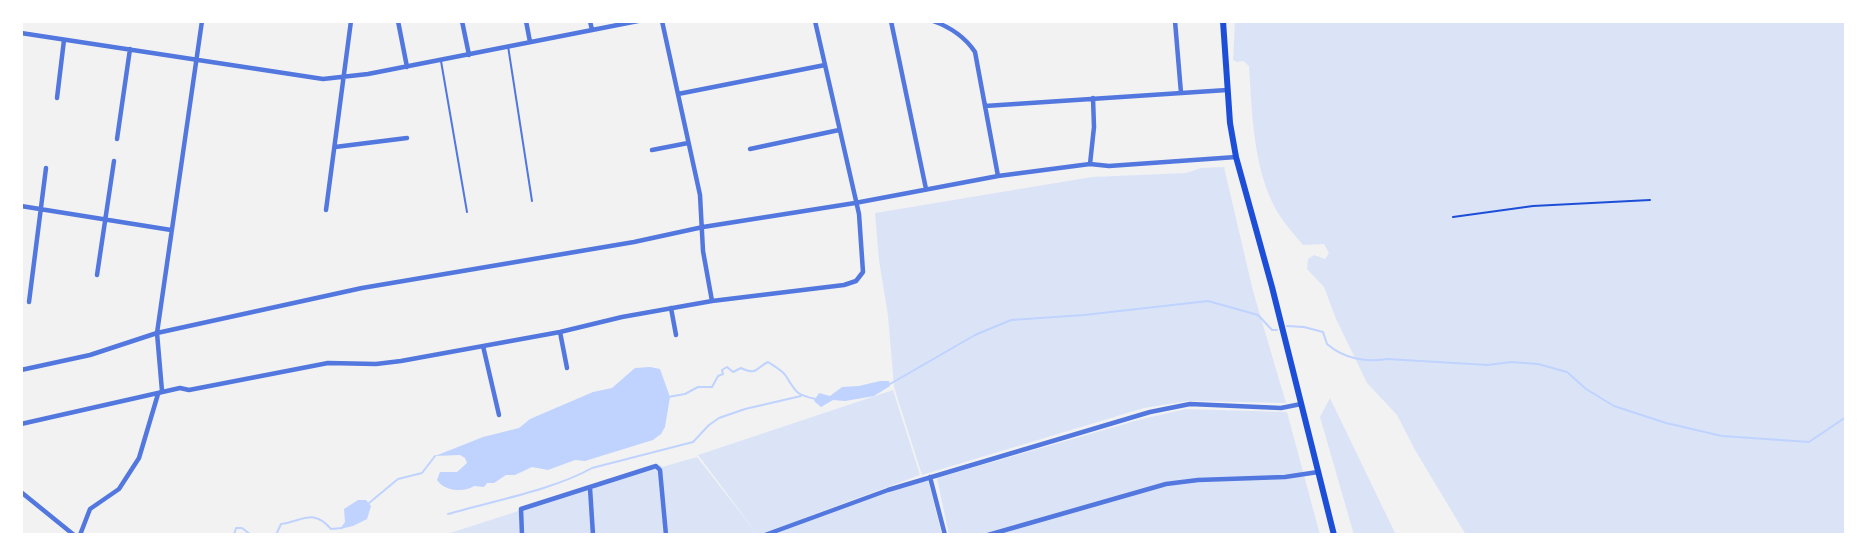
<!DOCTYPE html>
<style>
body{margin:0}
#map{position:relative;width:1867px;height:556px;overflow:hidden;background:#f2f2f2;font-family:Helvetica,sans-serif}
canvas{display:block}
.frame{position:absolute;inset:0;border:23px solid #fff;pointer-events:none}
</style>
<div id="map">
<canvas width="1867" height="556"></canvas>
<div class="frame"></div>
</div>
<script>
const c = document.querySelector('canvas').getContext('2d');
c.lineJoin = 'round';
function fill(path, color) { c.fillStyle = color; c.fill(path, 'evenodd'); }
function trace(path, color, width, dash) { c.strokeStyle = color; c.lineWidth = width; c.lineCap = dash ? 'butt' : 'round'; c.setLineDash(dash || []); c.stroke(path); }
fill(new Path2D(`
 M1235 21H1846V535H1466L1415 450 1397 415 1367 383 1336 319 1324 287 1307 269 1308 259 1314 255 1325 259 1329 253 1324 244 1303 245C1293 233 1281 220 1274 206 1253 164 1252 112 1249 66L1243 61 1237 62 1233 60Z
 M1224 167 1253 291 1286 403 1188 401 1144 408 922 475 894 387 888 316 879 260 875 213 1092 177 1186 173 1201 168Z
 M893 390 920 475 796 521 928 480 942 535H444L661 465 662 467 697 457 758 535 698 455Z
 M1330 398 1396 535H1354L1320 417Z
 M1186 409 1287 412 1320 535H949L937 478 1142 419Z`), '#dbe4f7');
fill(new Path2D(`
 M650 367 660 369 670 397 665 427 661 434 653 440 585 461 575 460 548 470 532 467 515 475H506L494 483H487L484 487 474 486C464 493 444 491 437 480L440 472H457L467 463 465 458 460 455 435 456 483 437 519 428 530 419 593 392 612 388 635 368Z
 M880 381H889L890 386 874 396 845 401 833 400 821 407 814 401 819 393 830 396 842 387 859 386Z
 M358 500H366L371 506 367 519 353 526 340 529 345 522 344 509Z`), '#bfd3fe');
trace(new Path2D(`
 M1287 326 1304 327 1323 332 1327 344C1343 358 1366 363 1387 359L1488 365 1511 362 1538 364 1567 372 1586 389 1614 406 1666 423 1722 436 1809 442 1846 417
 M890 384 975 335 1011 320 1084 315 1208 301 1258 315 1272 330H1277
 M668 397 685 394 698 387H712L718 376 723 374 722 370 727 367 733 372 741 368C758 376 755 368 768 362 774 366 783 371 786 376 796 393 797 395 816 399
 M369 503 398 479 422 473 435 456
 M448 514C492 501 553 490 592 468L693 442 709 425 719 418 745 409 801 396
 M234 535 236 528H242L251 535
 M276 535 281 524C303 521 313 508 331 529L342 528`), '#bfd3fe', 2);
trace(new Path2D(`
 M1453 217 1533 206 1650 200`), '#1d4ed8', 2);
trace(new Path2D(`
 M508 46 532 201
 M441 61 467 212`), '#5277de', 2);
trace(new Path2D(`
 M398 21 407 67
 M462 21 469 55
 M526 21 530 42
 M590 21 592 30
 M662 21 700 195 703 251 712 301
 M891 21 926 189
 M933 21C950 27 965 37 975 52L998 176
 M1175 21 1181 93
 M21 33 323 79 368 74 638 21
 M678 94 825 65
 M57 98 64 40
 M985 106 1227 90
 M117 139 130 49
 M335 147 407 138
 M750 149 839 130
 M652 150 688 143
 M1090 164 1094 127 1093 98
 M21 206 171 230
 M326 210 351 21
 M97 275 114 161
 M29 302 46 168
 M671 308 676 335
 M560 332 567 368
 M483 346 499 415
 M21 370 90 355 157 333 362 288 634 242 703 227 855 203 998 176 1090 164 1109 166 1236 157
 M21 424 180 388 189 390 328 363 376 364 401 361 560 332 622 317 712 301 844 285 856 281 863 272 859 214 815 21
 M930 477 945 535
 M590 488 593 535
 M21 492 74 535
 M80 535 90 509 119 489 139 458 158 394 162 391 157 333 202 21
 M522 535 521 509 656 466 660 470 666 535
 M765 535 888 490 1150 412 1190 404 1281 408 1301 404
 M988 535 1166 484 1198 480 1285 477 1318 472`), '#5277de', 4.5);
trace(new Path2D(`
 M1223 21 1230 123 1236 157 1272 287 1334 535`), '#1d4ed8', 6);
</script>
